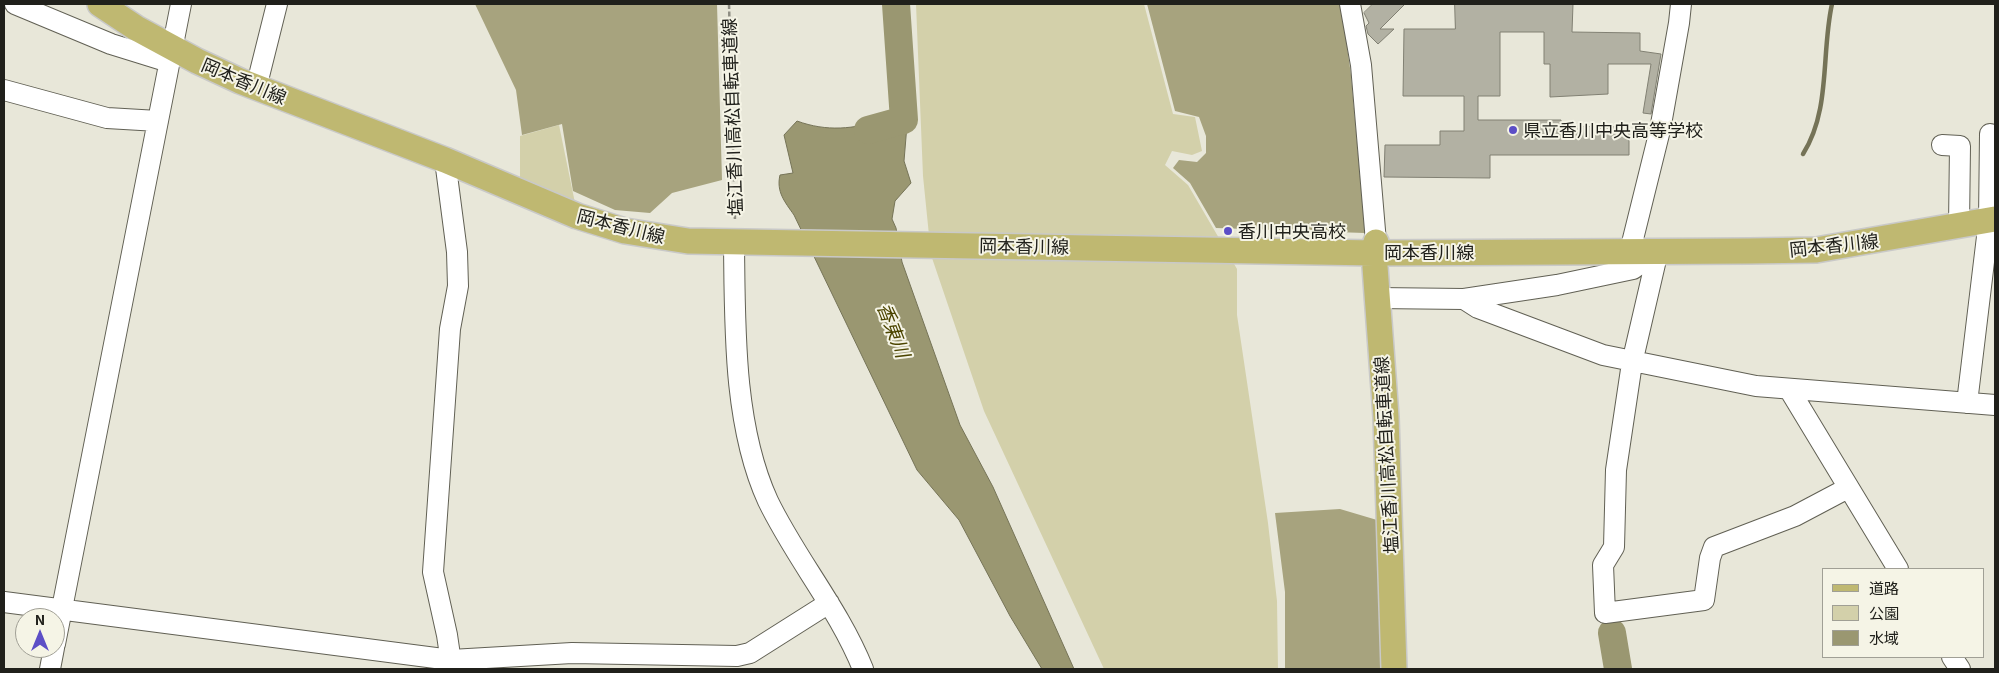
<!DOCTYPE html>
<meta charset="utf-8">
<style>
body{margin:0}
#map{position:relative;width:1999px;height:673px;overflow:hidden;background:#e8e7d9;font-family:Georgia,"Noto Sans JP",serif}
canvas{display:block}
.frame{position:absolute;inset:0;border:5px solid #20201b;pointer-events:none}
.legend{position:absolute;left:1822px;top:568px;width:162px;height:90px;box-sizing:border-box;background:#f5f4e6;border:1px solid #a09f95;margin:0;padding:6px 9px;list-style:none;font-size:15px;color:#20201b}
.legend li{display:flex;align-items:center;gap:10px;height:25px}
.legend b{width:25px;border:1px solid #a09f95}
.north{position:absolute;left:15px;top:608px;width:50px;height:50px;box-sizing:border-box;background:#f5f4e6;border:1px solid #a09f95;border-radius:50%;rotate:0deg;font-size:14px;font-weight:700;line-height:20px;text-align:center;color:#20201b}
.north::after{content:'';display:block;margin:auto;width:18px;height:22px;background:#5c4ec6;clip-path:polygon(50% 0,100% 100%,50% 72%,0 100%)}
</style>
<div id="map">
<canvas width="1999" height="673"></canvas>
<div class="frame"></div>
<ul class="legend">
<li><b style="height:6px;background:#bfb871"></b>道路</li>
<li><b style="height:14px;background:#d3d0aa"></b>公園</li>
<li><b style="height:14px;background:#9a9771"></b>水域</li>
</ul>
<div class="north">N</div>
</div>
<script>
const c = document.querySelector('canvas').getContext('2d');
c.lineJoin = 'round';
function fill(path, color) { c.fillStyle = color; c.fill(path, 'evenodd'); }
function trace(path, color, width, dash) { c.strokeStyle = color; c.lineWidth = width; c.lineCap = dash ? 'butt' : 'round'; c.setLineDash(dash || []); c.stroke(path); }
function label(font, color, halo, rows, align = 'center') {
  c.font = font + ' Georgia,"Noto Sans JP",serif'; c.lineWidth = 4; c.setLineDash([]); c.textBaseline = 'middle'; c.strokeStyle = halo; c.fillStyle = color; for (const [text, x, y, turn = 0] of rows) {
    c.save(); c.translate(x, y); c.rotate((+turn || 0) * Math.PI / 180); c.textAlign = isNaN(turn) ? turn : align; if (halo) c.strokeText(text, 0, 0); c.fillText(text, 0, 0); c.restore();
  }
}
fill(new Path2D(`
 M916 4H1144L1173 114 1195 117 1202 151 1192 155 1172 151 1165 165 1188 185 1237 269V315L1268 523 1277 601 1278 669H1104L984 411 931 255 923 176Z
 M559 125 575 203 520 180V136Z`), '#d3d0aa');
fill(new Path2D(`
 M475 4H717L722 180 672 193 650 213 615 210 573 191 562 124 522 135 516 90Z
 M1147 4H1341L1351 75 1365 233 1216 228 1190 183 1173 168 1179 160 1197 162 1206 153V136L1199 117 1175 111Z
 M1340 509 1377 520 1385 669H1285V592L1275 513Z`), '#a7a37e');
const water = new Path2D(`
 M884 120H904L907 125 904 161 911 183 895 201 892 219 896 228 902 262 960 425 993 487 1074 669H1042L1010 616 959 520 917 470 794 215C785 202 776 192 780 175L793 173 784 135 797 121C827 132 853 129 884 120Z`);
fill(water, '#9a9771');
trace(water, '#757357', 1);
trace(new Path2D(`
 M1803 154C1831 110 1821 53 1832 4`), '#757357', 4.5);
trace(new Path2D(`
 M868 130 904 120 896 4
 M1612 633 1618 669`), '#9a9771', 28);
const building = new Path2D(`
 M1373 4H1405L1380 29H1394L1378 44 1368 34 1366 26 1369 23 1364 13Z
 M1455 4H1573L1572 32 1640 33V51L1661 54 1651 114 1643 113 1651 64H1608V94L1550 97V64H1544V32H1500V96H1478V120H1561V126L1629 127V155H1490V178L1384 177 1385 145H1440V131H1464V96H1403L1404 29H1455Z`);
fill(building, '#b2b1a3');
trace(building, '#818073', 1);
const minor = new Path2D(`
 M15 4 111 44 169 62
 M1350 4 1361 65 1376 242
 M256 88 277 4
 M4 90 107 118 158 121
 M1942 145 1960 146 1959 226
 M445 160 457 252 458 286 450 329 433 572 447 635 452 669
 M734 243C735 325 733 425 768 501 796 559 839 609 863 669
 M1630 251 1660 130 1679 23 1681 4
 M1658 251 1632 363 1616 470 1614 547 1603 565 1605 613 1704 600 1710 558 1714 547 1795 516 1848 488
 M1377 298 1464 299 1557 285 1633 269 1658 251
 M1464 299 1478 308 1603 355 1756 386 1995 405
 M1789 389 1898 569
 M1967 403 1989 220 1990 134
 M4 602 451 660 572 653 737 656 750 653 829 603
 M55 644 181 4
 M1952 657 1960 669
 M50 669 54 648`);
const major = new Path2D(`
 M100 4 136 28 197 61 240 81 445 160 577 216 625 231 688 241 1374 253 1749 251 1816 250 1995 219
 M1376 242 1374 253 1386 417 1394 669`);
trace(minor, '#616054', 22);
trace(major, '#c9c9c8', 28);
trace(new Path2D(`
 M729 4 735 221`), '#8e8d83', 2.5, [5, 2.5]);
trace(minor, '#fff', 20);
trace(major, '#bfb871', 25);
for (const [x, y, r, color] of [
 [1513,130,5,"#5c4ec6"],
 [1228,231,5,"#5c4ec6"]
]) { const dot = new Path2D(); dot.arc(x, y, r, 0, 2 * Math.PI); c.fillStyle = color; c.fill(dot); trace(dot, '#f5f4e6', 2); }
label('18px', '#20201b', '#f5f4e6', [
 ["岡本香川線",244,81,23],
 ["塩江香川高松自転車道線",732,117,-92],
 ["岡本香川線",621,226,14],
 ["岡本香川線",1834,245,-6],
 ["岡本香川線",1024,246,1],
 ["岡本香川線",1429,252],
 ["塩江香川高松自転車道線",1386,455,-93]
]);
label('18px', '#20201b', '#f5f4e6', [
 ["県立香川中央高等学校",1523,130],
 ["香川中央高校",1238,231]
], 'left');
label('italic 19px', '#4c4500', '#f5f4e6', [
 ["香東川",894,330,69]
]);
</script>
